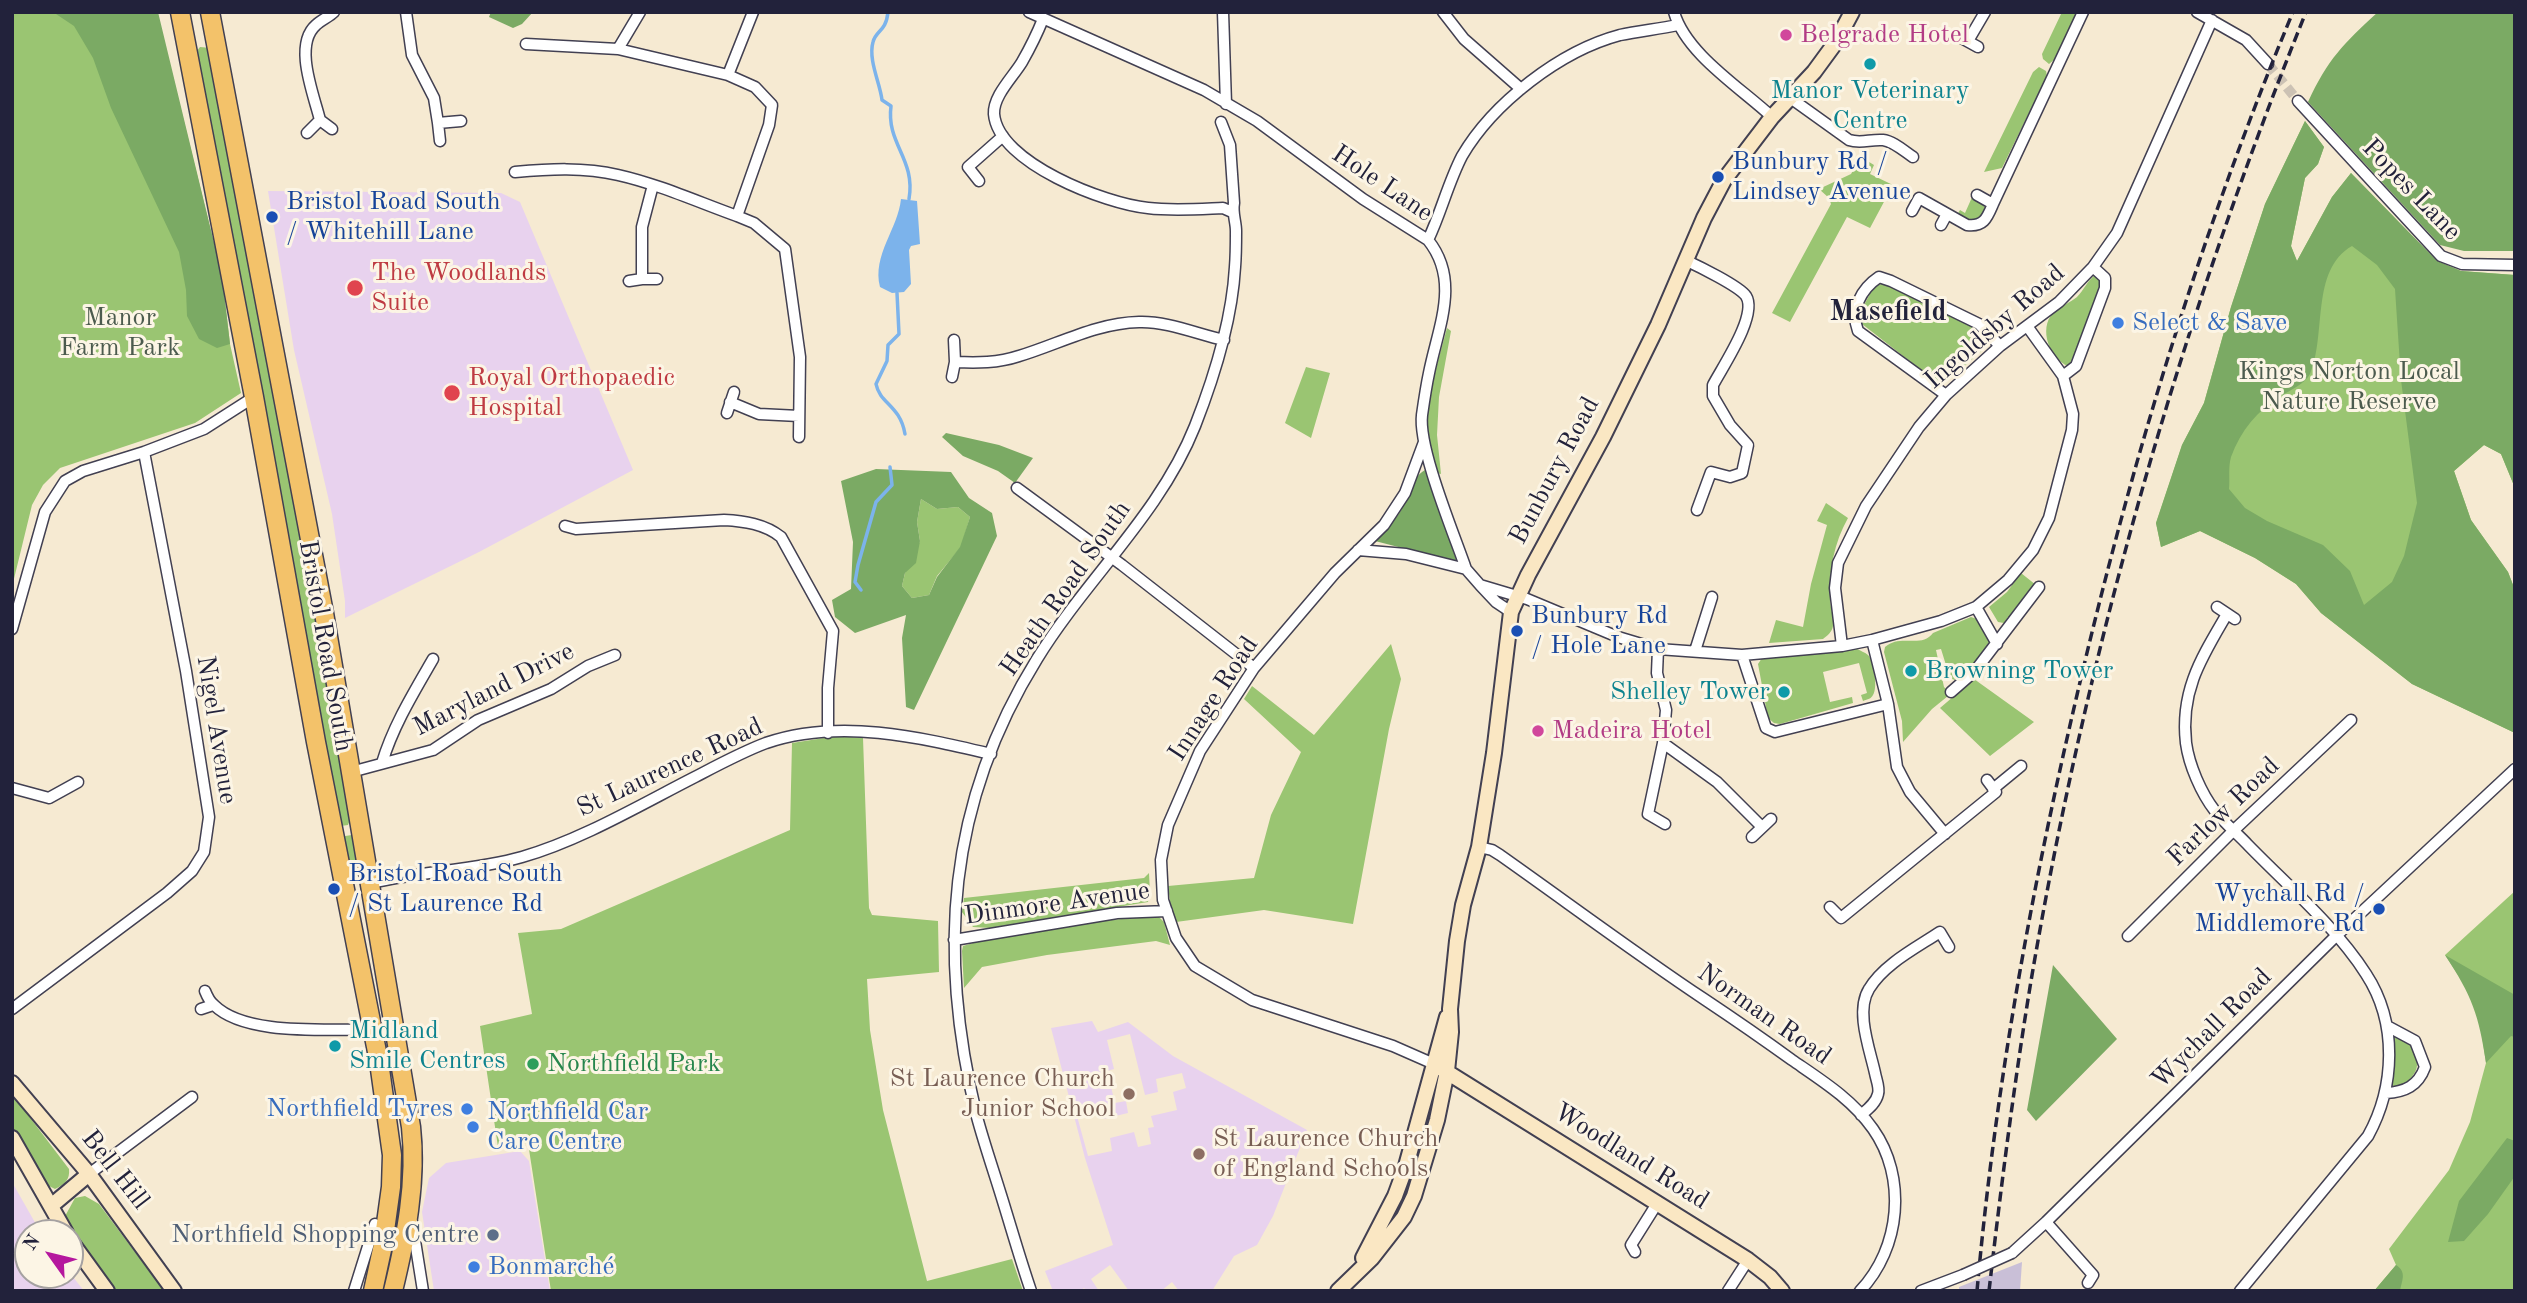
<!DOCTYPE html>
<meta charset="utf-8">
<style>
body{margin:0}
#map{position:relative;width:2527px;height:1303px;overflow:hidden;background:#f6ead2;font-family:"Old Standard TT",serif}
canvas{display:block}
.frame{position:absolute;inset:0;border:14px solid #22223b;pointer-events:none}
.north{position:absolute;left:14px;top:1219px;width:70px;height:70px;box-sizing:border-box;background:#fcf5e5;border:2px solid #a5a1a1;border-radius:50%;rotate:304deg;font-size:19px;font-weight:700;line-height:28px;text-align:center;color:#22223b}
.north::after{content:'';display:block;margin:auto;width:24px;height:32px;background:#b5179e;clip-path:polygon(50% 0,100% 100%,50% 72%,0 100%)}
</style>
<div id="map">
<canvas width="2527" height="1303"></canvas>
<div class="frame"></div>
<div class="north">N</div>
</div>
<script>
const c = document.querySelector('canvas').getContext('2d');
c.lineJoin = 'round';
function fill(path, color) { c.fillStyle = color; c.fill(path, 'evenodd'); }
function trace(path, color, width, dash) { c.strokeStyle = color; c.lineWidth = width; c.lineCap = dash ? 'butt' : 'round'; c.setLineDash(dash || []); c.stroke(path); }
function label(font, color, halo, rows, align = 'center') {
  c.font = font + ' "Old Standard TT",serif'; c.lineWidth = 6; c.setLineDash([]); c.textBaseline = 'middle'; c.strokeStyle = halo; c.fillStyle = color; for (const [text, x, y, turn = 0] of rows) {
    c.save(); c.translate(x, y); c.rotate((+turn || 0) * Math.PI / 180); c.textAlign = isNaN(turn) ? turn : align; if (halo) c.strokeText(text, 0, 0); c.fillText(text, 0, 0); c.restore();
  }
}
fill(new Path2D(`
 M268 191 501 193 520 202 633 470 479 552 345 618V601L332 514 294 350Z
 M1092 1021 1098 1032 1128 1022 1173 1056 1307 1130 1273 1216 1257 1245 1234 1256 1212 1291H1179L1172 1282 1161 1291H1129L1110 1265 1091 1279 1099 1291H1087L1084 1288 1080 1291H1053L1045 1271 1113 1245 1085 1158 1051 1028ZM1130 1034 1145 1095 1158 1092 1156 1079 1182 1073 1186 1088 1173 1092 1177 1110 1151 1116 1154 1127 1148 1128 1151 1144 1138 1147 1134 1132 1110 1138 1112 1151 1088 1156 1077 1116 1101 1109 1103 1119 1128 1113 1126 1101 1115 1103 1107 1071 1114 1069 1107 1040Z
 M520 1151 529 1161 550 1291H434L422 1212 429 1178 446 1163Z
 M12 1182 41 1233H28V1275H70V1273L84 1291H12Z`), '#e8d2ee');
fill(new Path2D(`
 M2022 1262 2020 1291H1959V1287Z`), '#c9bfd7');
fill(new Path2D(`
 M12 12H157L222 276 230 344 241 393 195 423 60 468 43 485 32 505 12 587Z
 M2062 12H2077L2055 59 2049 64 2043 59 2042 54Z
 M200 47 211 48 214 54 352 815 348 825 341 826 334 819 196 52Z
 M2039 67 2046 71 2047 76 2002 168 1984 172 2033 72Z
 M2305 121 2324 147 2318 164 2305 178 2291 246 2297 261 2332 197 2351 173 2437 261 2461 271 2515 275V488L2501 454 2484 445 2454 471 2471 520 2508 572 2515 590V733L2412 684 2321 613 2296 584 2255 558 2200 531 2161 547 2156 523 2182 445 2204 403 2231 307 2265 204Z
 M1861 157 1874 165 1870 174 1893 185 1870 228 1847 217 1790 322 1772 313 1831 204 1829 198 1819 189 1851 174Z
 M1973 195 1985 207 1982 216 1973 221 1957 215 1960 210 1965 213Z
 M2095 275 2099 277 2102 286 2072 365 2068 366C2050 359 2038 329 2053 313 2060 306 2070 303 2077 297 2084 290 2087 281 2095 275Z
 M1886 283 1976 325 1986 337 1984 349 1946 382 1943 384 1934 380 1862 324 1861 311 1874 286Z
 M1447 328 1451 331 1439 397 1437 435 1441 474 1437 473 1426 435 1430 390Z
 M1306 367 1330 373 1311 438 1285 423Z
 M921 499 937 509 958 507 970 517 961 547 937 576 929 595 912 598 902 586 905 573 920 541 917 522Z
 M1826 503 1848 518C1834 543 1829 570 1830 598 1830 607 1834 617 1833 626 1832 632 1827 636 1823 639L1769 643 1776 620 1803 627 1811 584 1827 525 1817 521Z
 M2021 573 2036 585 2011 620 2008 617 2004 623 1998 622 1989 607 2007 592Z
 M1971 617 1977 619 1990 640C1983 655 1972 672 1957 681L1950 678 1941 649 1936 650 1944 687 1949 692 1948 696 1932 709 1903 742 1902 721 1884 652 1885 647C1901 633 1921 649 1933 633Z
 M1391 644 1401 679 1389 729 1353 924 1264 910 1176 922 1171 909 1168 886 1254 878 1271 815 1301 752 1244 699 1252 686 1314 735Z
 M1857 649C1859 650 1866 653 1868 655 1874 661 1878 688 1873 695 1871 699 1868 699 1863 701L1861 695 1867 693 1859 663 1823 672 1830 702 1852 697 1853 703 1780 724 1774 723 1768 718 1758 664 1762 658Z
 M1974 679 2034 722 1990 756 1940 708Z
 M837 736 863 738 869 908 872 915 938 921 939 972 867 979 870 1030 883 1110 927 1281 1012 1259 1023 1291H551L528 1143 498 1147 480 1026 532 1014 518 933 561 929 790 830 792 743Z
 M358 834 365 876 347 875 339 837Z
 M1149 873 1150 894 1148 902 990 928 973 927 962 912 964 898 1144 878Z
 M2515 891V1291H2374L2396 1265 2389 1249 2449 1170 2470 1122 2486 1063 2480 1022 2466 987 2445 955Z
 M1158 916 1164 922 1170 945 1156 941 1047 955 982 967 964 988 962 951 963 946C1026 927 1093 921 1158 916Z
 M2393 1034 2413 1043C2420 1066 2420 1072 2400 1088L2394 1087 2391 1083Z
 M12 1094 69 1169C70 1180 65 1184 55 1189L47 1185 12 1127Z
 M1421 1134 1428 1136 1409 1191 1398 1209 1396 1208Z
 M85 1196 99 1204 164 1291H116L108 1282 64 1218 75 1198Z`), '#9ac572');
fill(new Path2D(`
 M53 12H158L222 276 230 344 217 348 199 339 187 316 186 290 179 252 111 108 93 58 74 26Z
 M491 12H533L522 24 513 28 489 17Z
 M2378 12H2515V251H2464L2440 245 2308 102C2328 59 2343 44 2378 12Z
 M2305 121 2324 147 2318 164 2305 178 2291 246 2297 261 2332 197 2351 173 2437 261 2461 271 2515 275V488L2501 454 2484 445 2454 471 2471 520 2508 572 2515 590V733L2412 684 2321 613 2296 584 2255 558 2200 531 2161 547 2156 523 2182 445 2204 403 2231 307 2265 204ZM2352 246 2377 265 2395 289 2401 380 2417 503 2404 556 2392 582 2364 605 2350 571 2323 545 2267 521 2245 508 2229 489C2230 480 2228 467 2231 457 2241 430 2257 411 2281 396 2290 390 2305 384 2310 374 2327 335 2310 270 2352 246Z
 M946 433 999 445 1033 458 1015 483 998 471 963 456 942 437Z
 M876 469 951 472 969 498 992 513 997 536 914 710 906 707 902 638 906 615 855 633 835 617 832 600 851 589 853 542 841 481ZM921 499 937 509 958 507 970 517 960 547 937 577 929 595 912 598 902 586 905 573 916 563 920 541 917 522Z
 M1425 470 1457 562 1375 541C1382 532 1391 524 1398 515 1408 502 1410 478 1425 470Z
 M2445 955 2515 995V1037L2511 1036 2486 1063C2479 1015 2472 996 2445 955Z
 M2053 965 2117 1039 2036 1121 2027 1110Z
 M2507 1138 2515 1141V1176L2488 1214 2464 1241 2448 1242 2459 1201Z
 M2396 1265C2407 1272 2402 1280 2400 1291H2374Z`), '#7baa64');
fill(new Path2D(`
 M901 199 917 201 920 244 911 246 909 250 911 284 904 292 892 293 880 287C872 255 898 229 901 199Z`), '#7cb3eb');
trace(new Path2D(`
 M888 12C886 32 876 30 873 42 868 60 880 83 882 100L891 106C886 144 916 159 909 199
 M897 293 899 334 888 345 887 361 876 384C880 404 900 405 905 434
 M861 590 855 582 858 565 876 502 892 485 890 467`), '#7cb3eb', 3.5);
trace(new Path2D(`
 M2268 64 2298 101`), '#ccc2b4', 10, [10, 5]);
const street = new Path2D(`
 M406 12 412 55 434 98 438 123 461 121
 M753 12 728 75 755 87 772 105 769 125 737 216 754 223 785 249 800 357 799 437
 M1029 12 1204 90 1257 121 1363 199 1428 240C1461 281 1438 327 1429 373 1426 387 1424 401 1422 415 1418 448 1454 534 1466 569L1480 585
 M1223 12 1226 104
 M1443 12 1464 39 1521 89
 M1674 12C1686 54 1741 88 1772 117
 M2197 12 2246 40 2268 64
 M1043 19C1037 34 1030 48 1022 62 1013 77 993 96 994 114 998 163 1106 204 1148 208 1172 211 1199 209 1223 208L1232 212
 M1958 36 1978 47
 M1968 41 1985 12
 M526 44 618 49 728 75
 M618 49 640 12
 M1789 97 1849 140C1861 144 1870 139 1883 140 1893 141 1904 151 1913 157
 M2298 101 2441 256 2462 264 2515 265
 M320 120 332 129
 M438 123 440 141
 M307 133 320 120C314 95 293 45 316 25 321 20 329 17 334 12
 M515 172C549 169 584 167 618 175 658 184 698 202 737 216
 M979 181 968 167 1003 136
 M1993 204 2083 12
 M1912 211 1919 198 1967 225C1984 227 1987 218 1993 204L1977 195
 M1941 225 1947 214
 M1428 240C1441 213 1448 183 1462 156 1493 103 1560 51 1620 35 1639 31 1659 29 1678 25
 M1685 260C1698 266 1739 286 1746 296 1758 315 1723 366 1713 385V396L1730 425 1748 445 1742 473 1730 477 1711 472 1697 510
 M642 279H657
 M629 281 642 279V227L653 185
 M955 362C977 363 998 363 1019 356 1059 344 1096 323 1139 322 1167 321 1197 334 1224 340
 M2063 376 2076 366 2105 288V278L2093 267
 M952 377 955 362 954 340
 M1946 395 1858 331C1850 310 1861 289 1879 277L1891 281 1979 324 2000 346
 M730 402 759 414 799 416
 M727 413 734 392
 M1424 442 1405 493 1384 525 1335 573 1254 668 1200 751 1168 825 1161 860 1163 900 1176 938 1195 966 1252 1000 1393 1046 1434 1064
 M1017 488 1122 565 1254 668
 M565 526 576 529 724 520C744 521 765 524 781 537L833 631 828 688V733
 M1358 550 1406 554 1466 569
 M1976 607 1997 644
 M2217 607 2235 619
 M1511 612 1496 602 1480 585 1527 599 1618 637 1658 649 1742 655 1842 646 1872 640 1941 621 1976 607 2008 580 2033 550 2049 518 2072 430 2073 414 2063 376 2027 326
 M2227 614C2202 657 2180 690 2186 743 2189 765 2201 793 2215 811 2224 823 2238 834 2248 845 2287 885 2336 927 2366 974 2398 1023 2395 1087 2368 1136L2240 1291
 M12 629 45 512 65 481 83 471 144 452 204 429 254 397
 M1872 640 1888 704 1897 767 1910 792 1945 834
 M1842 646 1835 588 1838 563 1866 506 1919 427 1946 395 2000 346 2059 302 2093 267 2117 233 2212 20
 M1658 649 1657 673 1666 710 1663 743 1648 814 1665 824
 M1695 651 1712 597
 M1742 655 1766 728 1775 732 1888 704
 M1951 692 1975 671 2039 587
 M1663 743 1717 782 1762 827
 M382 763C393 726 414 692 433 659
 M351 772 433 750 478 720 551 689 588 666 615 655
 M12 788 49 798 78 782
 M1993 789 2021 766
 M1752 837 1771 819
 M1479 847 1492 850 1500 855C1568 903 1635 953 1704 999 1734 1019 1763 1039 1792 1060 1821 1080 1852 1099 1873 1129 1907 1177 1901 1248 1860 1291
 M371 883C420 871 473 871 522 857 581 840 640 805 695 777 718 765 742 752 766 743 839 718 919 737 991 754
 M1830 907 1841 918 1996 792 1987 780
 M2128 936 2234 830 2351 720
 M954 940 1117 913 1167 911
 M205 991C207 996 210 1002 214 1005 246 1037 331 1028 373 1030
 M12 1009 167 893 192 871 204 852 209 817 186 671 144 452
 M201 1009 213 1005
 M2386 1093C2405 1092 2418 1086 2425 1067L2415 1041 2387 1026
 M1861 1115C1868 1109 1876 1103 1878 1094 1880 1088 1876 1079 1875 1073 1870 1050 1855 1011 1869 989 1884 964 1916 948 1940 932L1949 947
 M89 1174 192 1097
 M412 1222 423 1291
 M2046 1222 2093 1275 2088 1283
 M1635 1252 1631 1245 1658 1202
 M2012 1253 2046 1222 2336 936 2515 769
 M354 1291 375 1224
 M1031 1291C1020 1259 1011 1227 1001 1195 993 1169 984 1143 977 1117 937 953 947 804 1037 659 1086 579 1160 514 1195 426 1215 375 1232 321 1235 267 1236 255 1236 243 1236 231 1236 221 1232 213 1234 203L1230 145 1221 122
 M1728 1291 1748 1260
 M1921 1291 1963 1275`);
const secondary = new Path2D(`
 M1434 1064 1748 1260 1770 1277 1782 1291
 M12 1083 89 1174 174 1291
 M12 1138 66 1233
 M51 1206 89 1174
 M70 1240 107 1291
 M1363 1258 1395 1196 1406 1166 1447 1017
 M1338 1291 1372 1258 1404 1217 1414 1196 1437 1120 1447 1071 1451 1032 1450 1009 1457 941 1463 905 1479 847 1494 753 1511 612 1528 575 1603 437 1658 325 1704 218 1724 180 1772 117 1814 72 1836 42 1852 12`);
const highway = new Path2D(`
 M180 12 254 397 316 742 379 1062 392 1155 391 1187 383 1245 373 1291
 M210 12 324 613 411 1127C417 1182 406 1237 393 1291`);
trace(street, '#424052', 13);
trace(secondary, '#424052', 18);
trace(highway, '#424052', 21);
trace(street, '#fff', 10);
trace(secondary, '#fae7c3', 14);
trace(highway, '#f3c26a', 18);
trace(new Path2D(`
 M1977 1291C1995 1090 2031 891 2077 695 2131 463 2201 232 2293 12
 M1989 1291C2001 1187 2014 1084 2031 981 2087 650 2180 324 2306 12`), '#22223b', 3.5, [10, 5]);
const streetBridge = new Path2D(`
 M1963 1275 2012 1253`);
trace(streetBridge, '#424052', 13, []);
trace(streetBridge, '#fff', 10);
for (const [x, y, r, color] of [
 [1786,35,7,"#d1479c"],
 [1870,64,7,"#0f9aa8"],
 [1718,177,7,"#1a4fb4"],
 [272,217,7,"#1a4fb4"],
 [355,288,9,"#e0444e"],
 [2118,323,7,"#3f7fe0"],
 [452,393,9,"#e0444e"],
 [1517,631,7,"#1a4fb4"],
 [1911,671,7,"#0f9aa8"],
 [1784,692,7,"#0f9aa8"],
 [1538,731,7,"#d1479c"],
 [334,889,7,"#1a4fb4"],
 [2379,909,7,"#1a4fb4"],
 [335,1046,7,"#0f9aa8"],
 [533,1064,7,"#2e9e5b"],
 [1129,1094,7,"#8d6e63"],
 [467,1109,7,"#3f7fe0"],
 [473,1127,7,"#3f7fe0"],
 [1199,1154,7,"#8d6e63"],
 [493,1235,7,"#5c6f8a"],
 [474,1267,7,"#3f7fe0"]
]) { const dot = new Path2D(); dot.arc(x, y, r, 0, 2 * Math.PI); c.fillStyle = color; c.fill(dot); trace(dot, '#fcf5e5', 2.5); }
label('26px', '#b23c85', '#fcf5e5', [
 ["Belgrade Hotel",1800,35],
 ["Madeira Hotel",1552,731]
], 'left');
label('26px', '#0d838f', '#fcf5e5', [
 ["Manor Veterinary",1870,91,"center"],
 ["Centre",1870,121,"center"],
 ["Browning Tower",1925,671],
 ["Shelley Tower",1770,692,"right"],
 ["Midland",349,1031],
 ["Smile Centres",349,1061]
], 'left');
label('26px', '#164399', '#fcf5e5', [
 ["Bunbury Rd /",1732,162],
 ["Lindsey Avenue",1732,192],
 ["Bristol Road South",286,202],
 ["/ Whitehill Lane",286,232],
 ["Bunbury Rd",1531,616],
 ["/ Hole Lane",1531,646],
 ["Bristol Road South",348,874],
 ["/ St Laurence Rd",348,904],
 ["Wychall Rd /",2365,894,"right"],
 ["Middlemore Rd",2365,924,"right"]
], 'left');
label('26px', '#22223b', '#fcf5e5', [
 ["Hole Lane",1382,184,34],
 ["Popes Lane",2411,190,46],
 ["Ingoldsby Road",1995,327,-41],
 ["Bunbury Road",1555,471,-62],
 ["Heath Road South",1066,589,-55],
 ["Bristol Road South",325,646,80],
 ["Maryland Drive",494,690,-27],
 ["Innage Road",1214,699,-57],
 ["Nigel Avenue",216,730,81],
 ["St Laurence Road",670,768,-25],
 ["Farlow Road",2224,812,-44],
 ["Dinmore Avenue",1057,904,-8],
 ["Norman Road",1764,1015,35],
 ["Wychall Road",2212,1029,-45],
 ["Woodland Road",1631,1157,32],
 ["Bell Hill",115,1170,52]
]);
label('26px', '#be3a42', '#fcf5e5', [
 ["The Woodlands",371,273],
 ["Suite",371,303],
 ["Royal Orthopaedic",468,378],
 ["Hospital",468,408]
], 'left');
label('26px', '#4c5b4e', '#fcf5e5', [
 ["Manor",120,318],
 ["Farm Park",120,348],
 ["Kings Norton Local",2349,372],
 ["Nature Reserve",2349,402]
]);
label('26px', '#366cbe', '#fcf5e5', [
 ["Select & Save",2132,323],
 ["Northfield Tyres",453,1109,"right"],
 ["Northfield Car",487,1112],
 ["Care Centre",487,1142],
 ["Bonmarché",488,1267]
], 'left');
label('26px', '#27864d', '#fcf5e5', [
 ["Northfield Park",547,1064]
], 'left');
label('26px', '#785e54', '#fcf5e5', [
 ["St Laurence Church",1115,1079],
 ["Junior School",1115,1109],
 ["St Laurence Church",1213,1139,"left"],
 ["of England Schools",1213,1169,"left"]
], 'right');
label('26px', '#4e5e75', '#fcf5e5', [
 ["Northfield Shopping Centre",479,1235]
], 'right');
label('bold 28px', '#22223b', '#fcf5e5', [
 ["Masefield",1888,313]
]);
</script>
